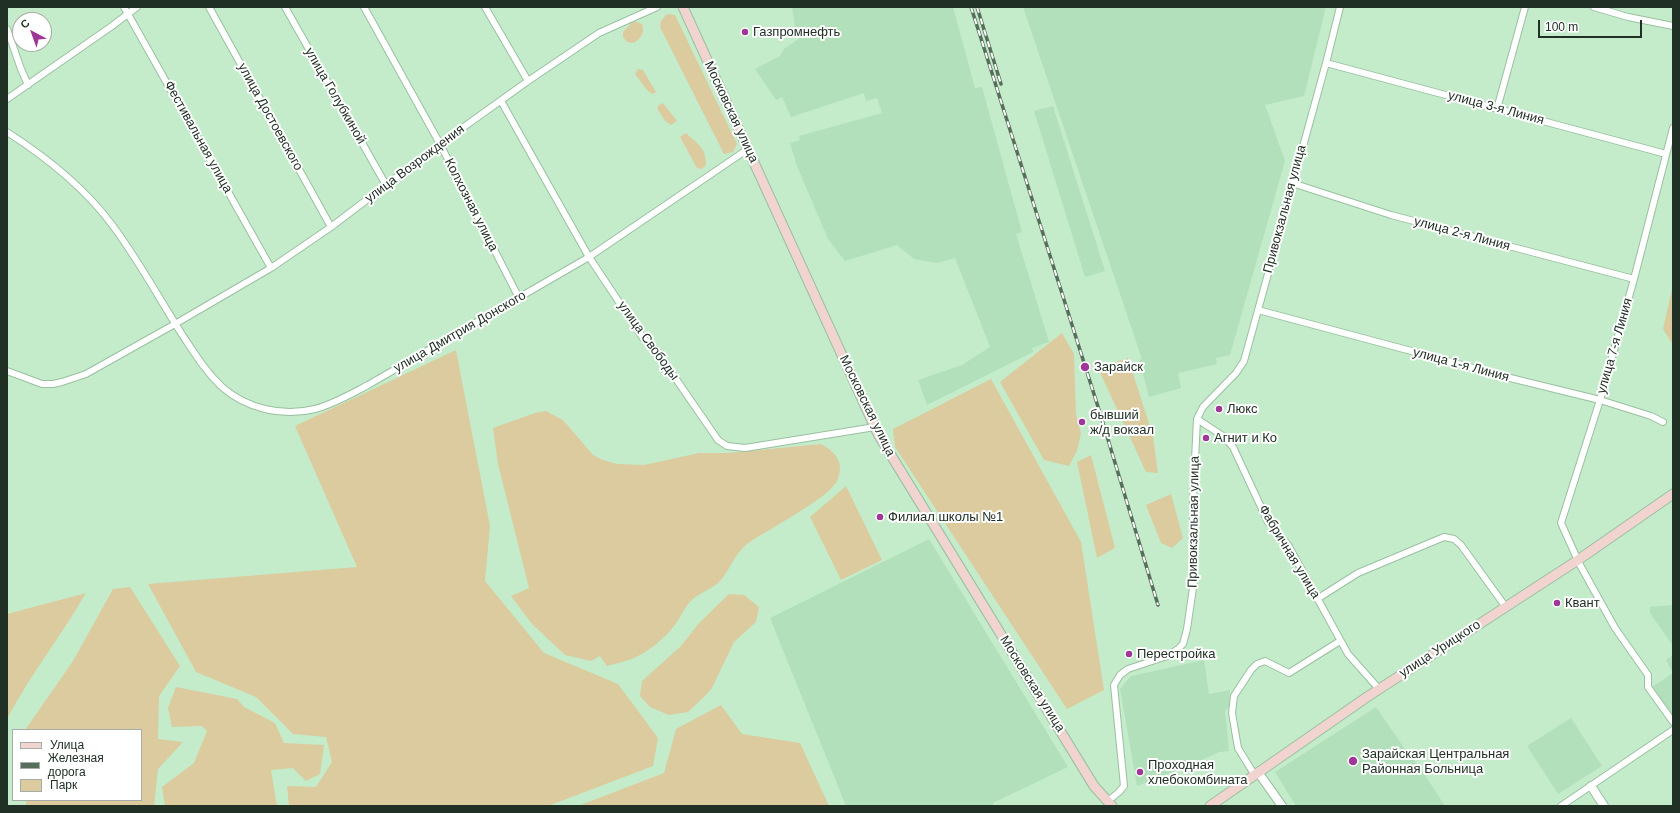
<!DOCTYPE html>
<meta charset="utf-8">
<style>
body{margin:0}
#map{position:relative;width:1680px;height:813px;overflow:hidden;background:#c4eccb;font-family:Arial,sans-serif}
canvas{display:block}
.frame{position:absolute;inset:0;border:8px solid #213024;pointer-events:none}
.legend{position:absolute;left:12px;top:729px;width:130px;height:72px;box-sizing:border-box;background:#fff;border:1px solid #a6aca7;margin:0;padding:5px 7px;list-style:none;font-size:12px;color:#213024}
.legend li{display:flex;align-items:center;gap:8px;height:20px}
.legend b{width:20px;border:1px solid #a6aca7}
.north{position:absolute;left:12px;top:12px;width:40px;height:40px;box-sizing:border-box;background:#fff;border:1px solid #a6aca7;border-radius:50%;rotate:319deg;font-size:11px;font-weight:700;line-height:16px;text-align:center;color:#213024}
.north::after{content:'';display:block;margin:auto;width:14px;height:18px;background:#9f3799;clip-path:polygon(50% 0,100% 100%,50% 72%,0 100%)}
.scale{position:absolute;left:1538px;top:20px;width:104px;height:18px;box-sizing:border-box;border:2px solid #213024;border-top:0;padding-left:5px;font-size:12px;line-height:14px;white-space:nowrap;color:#213024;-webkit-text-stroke:3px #fff;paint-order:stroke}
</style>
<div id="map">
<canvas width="1680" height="813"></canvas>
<div class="frame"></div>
<ul class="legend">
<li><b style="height:5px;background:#f1d4d0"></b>Улица</li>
<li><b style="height:5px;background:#576e5b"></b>Железная дорога</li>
<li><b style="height:11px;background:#dbcb9f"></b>Парк</li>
</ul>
<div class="north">С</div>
<div class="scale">100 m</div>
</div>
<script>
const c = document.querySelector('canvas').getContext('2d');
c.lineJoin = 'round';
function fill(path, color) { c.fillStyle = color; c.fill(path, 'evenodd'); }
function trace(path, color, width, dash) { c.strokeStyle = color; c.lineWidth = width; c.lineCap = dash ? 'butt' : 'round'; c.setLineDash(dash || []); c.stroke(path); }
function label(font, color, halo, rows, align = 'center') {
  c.font = font + ' Arial,sans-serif'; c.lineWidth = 4; c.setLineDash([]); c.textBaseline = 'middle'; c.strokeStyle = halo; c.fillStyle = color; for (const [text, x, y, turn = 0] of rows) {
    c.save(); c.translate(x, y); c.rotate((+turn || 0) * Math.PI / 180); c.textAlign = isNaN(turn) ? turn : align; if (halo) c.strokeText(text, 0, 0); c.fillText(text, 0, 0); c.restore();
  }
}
fill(new Path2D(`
 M792 7H953L975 88 982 87 1022 232 1016 234 1049 342 1032 348 1033 352 927 405 918 380 962 365 990 347 955 258 937 263 914 259 897 245 845 261 828 239 797 166 790 143 800 140 799 136 882 113 877 98 866 101 864 93 791 117 782 97 776 100 755 69 780 56 784 49 800 38 795 27Z
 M1023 7H1326L1304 96 1265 105 1285 161 1230 355 1216 358 1217 364 1178 373 1181 388 1149 397 1139 360 1142 359Z
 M1053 106 1105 271 1085 277 1034 111Z
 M929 539 1068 767 993 803V806H846L770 618Z
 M1673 605V646L1650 613V607Z
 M1673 655V718L1652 687 1673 673 1666 660Z
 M1204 660 1209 694 1230 690 1229 706 1225 711 1229 751 1219 752 1191 765 1137 786 1120 689 1131 676Z
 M1376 707 1407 752 1421 769 1445 806H1296L1275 772Z
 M1571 718 1602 766 1558 794 1527 746Z`), '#b2e0bb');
fill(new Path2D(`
 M667 14 675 15 737 144 733 152 724 154 660 27 661 21Z
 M633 21 642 24C645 33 641 38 634 43L627 42 623 37V32Z
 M638 69 643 70 656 92 652 94 647 90 635 74Z
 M663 103 677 121 671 125 665 121 657 108 659 105Z
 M686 133C697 144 706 146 706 165L702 169 697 168 680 137Z
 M1673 285V345L1663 329Z
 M1062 333 1074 354 1076 414 1081 433 1077 451 1069 466 1044 460 1000 382Z
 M456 350 490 526 485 581 544 653 618 684 658 738 653 766 548 806H289L287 786 316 787 332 762 326 737 293 734 256 697 196 672 148 584 357 567 295 426Z
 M1128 358 1153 436 1158 473 1146 472 1098 368Z
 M991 379 1081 542 1104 690 1067 709 895 447 893 429Z
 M546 411 563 420 593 455 603 460 617 464 644 465 699 453H729L821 444C836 452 845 463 837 481 829 498 769 529 750 542 734 553 732 567 721 580 712 590 697 593 689 603 683 610 680 619 674 626 666 637 649 651 636 657 628 661 617 663 607 666L600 656 591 661 565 655 532 624 511 596 529 588 498 464 493 428 535 413Z
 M1091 455 1115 548 1097 558 1077 462Z
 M846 486 882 560 841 580 810 517Z
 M1171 494 1183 538 1172 548 1161 543 1146 505Z
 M130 587 180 666 159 696 158 739 183 742 158 769 154 806H26V800H141V730H25L73 661 113 589Z
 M86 593C61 636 30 675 7 719V614Z
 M729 594 744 595 759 607 756 622 734 642 712 688 703 698 688 712 669 715 650 707 640 696 642 681 681 646 699 623Z
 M176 687 237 699 244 707 275 723 284 743 324 745 320 774 306 781 293 768 271 770 277 806H165L162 787 194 763 207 731 202 726 172 727 168 708Z
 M721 705 742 734 800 743 829 806H578L664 773 676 729Z`), '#dbcb9f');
const minor = new Path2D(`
 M124 7 271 268
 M209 7 331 227
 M285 7 386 185
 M364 7 440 144 519 298
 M485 7 528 81
 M1594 7 1628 17 1673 26
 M7 29 21 69 28 85
 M1326 63 1666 154
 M7 99 112 26 137 7
 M501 101 589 257 643 338 656 350 718 440 727 446 745 448 875 427
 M1497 109 1525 7
 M1673 128 1634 279 1600 400 1561 523 1580 565 1615 628 1648 675V687L1673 722
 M7 132C46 157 85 188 113 226 139 261 160 300 183 336 195 354 206 372 222 387 247 409 283 417 315 409 334 404 351 394 368 385L589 257 748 149
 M1292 183 1391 215 1634 279
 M1258 310 1430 356 1494 374 1600 400 1651 416 1663 422
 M7 371 42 384H53L62 382 86 374 175 324 271 268 331 227 440 144 528 81 599 33 657 7
 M1197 419 1223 436 1233 447 1268 522 1288 545 1348 654 1379 689
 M1317 599 1358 573 1444 537 1454 539 1461 545 1505 606
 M1254 774 1238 748 1232 713 1234 696 1251 670 1257 664 1265 661 1289 673 1340 641
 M1108 801 1119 792 1124 786 1114 685 1120 675 1128 669 1167 656 1178 649 1183 644 1187 629 1194 581 1193 501 1197 419 1203 407 1236 373 1244 361 1326 63 1340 7
 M1561 806 1673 730`);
const tertiary = new Path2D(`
 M1258 772 1282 806
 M1591 786 1604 806`);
const secondary = new Path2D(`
 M683 7 878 434 1094 786 1112 806
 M1210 806 1367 697 1578 560 1673 494`);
trace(minor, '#99c0a0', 8);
trace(tertiary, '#99c0a0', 10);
trace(secondary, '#99c0a0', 11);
trace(minor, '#fff', 6);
trace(tertiary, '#fff', 8);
trace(secondary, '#f1d4d0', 9);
const rail = new Path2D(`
 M971 7 1100 413 1158 605
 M977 7 1001 84`);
trace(rail, '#576e5b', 3.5);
trace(rail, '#fff', 2, [6]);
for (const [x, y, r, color] of [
 [745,32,4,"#9f3799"],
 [1085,367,5,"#9f3799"],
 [1219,409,4,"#9f3799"],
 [1082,422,4,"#9f3799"],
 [1206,438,4,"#9f3799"],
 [880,517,4,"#9f3799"],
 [1557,603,4,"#9f3799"],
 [1129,654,4,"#9f3799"],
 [1353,761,5,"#9f3799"],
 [1140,772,4,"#9f3799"]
]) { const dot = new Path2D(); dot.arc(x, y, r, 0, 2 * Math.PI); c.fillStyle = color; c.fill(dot); trace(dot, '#fff', 1.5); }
label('13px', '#213024', '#fff', [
 ["Газпромнефть",753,32],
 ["Зарайск",1094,367],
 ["Люкс",1227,409],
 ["бывший",1090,415],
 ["ж/д вокзал",1090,430],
 ["Агнит и Ко",1214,438],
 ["Филиал школы №1",888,517],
 ["Квант",1565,603],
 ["Перестройка",1137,654],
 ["Зарайская Центральная",1362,754],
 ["Районная Больница",1362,769],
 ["Проходная",1148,765],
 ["хлебокомбината",1148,780]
], 'left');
label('13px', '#213024', '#fff', [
 ["улица Голубкиной",335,96,60],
 ["улица 3-я Линия",1496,108,15],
 ["Московская улица",731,112,65],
 ["улица Достоевского",270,117,61],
 ["Фестивальная улица",198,137,61],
 ["улица Возрождения",415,164,-37],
 ["Колхозная улица",471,205,63],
 ["Привокзальная улица",1285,209,-75],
 ["улица 2-я Линия",1462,234,15],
 ["улица Дмитрия Донского",460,332,-30],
 ["улица Свободы",648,341,54],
 ["улица 7-я Линия",1615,346,-74],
 ["улица 1-я Линия",1461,365,15],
 ["Московская улица",867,406,64],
 ["Привокзальная улица",1194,522,-89],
 ["Фабричная улица",1289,552,59],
 ["улица Урицкого",1440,649,-33],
 ["Московская улица",1032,684,58]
]);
</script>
